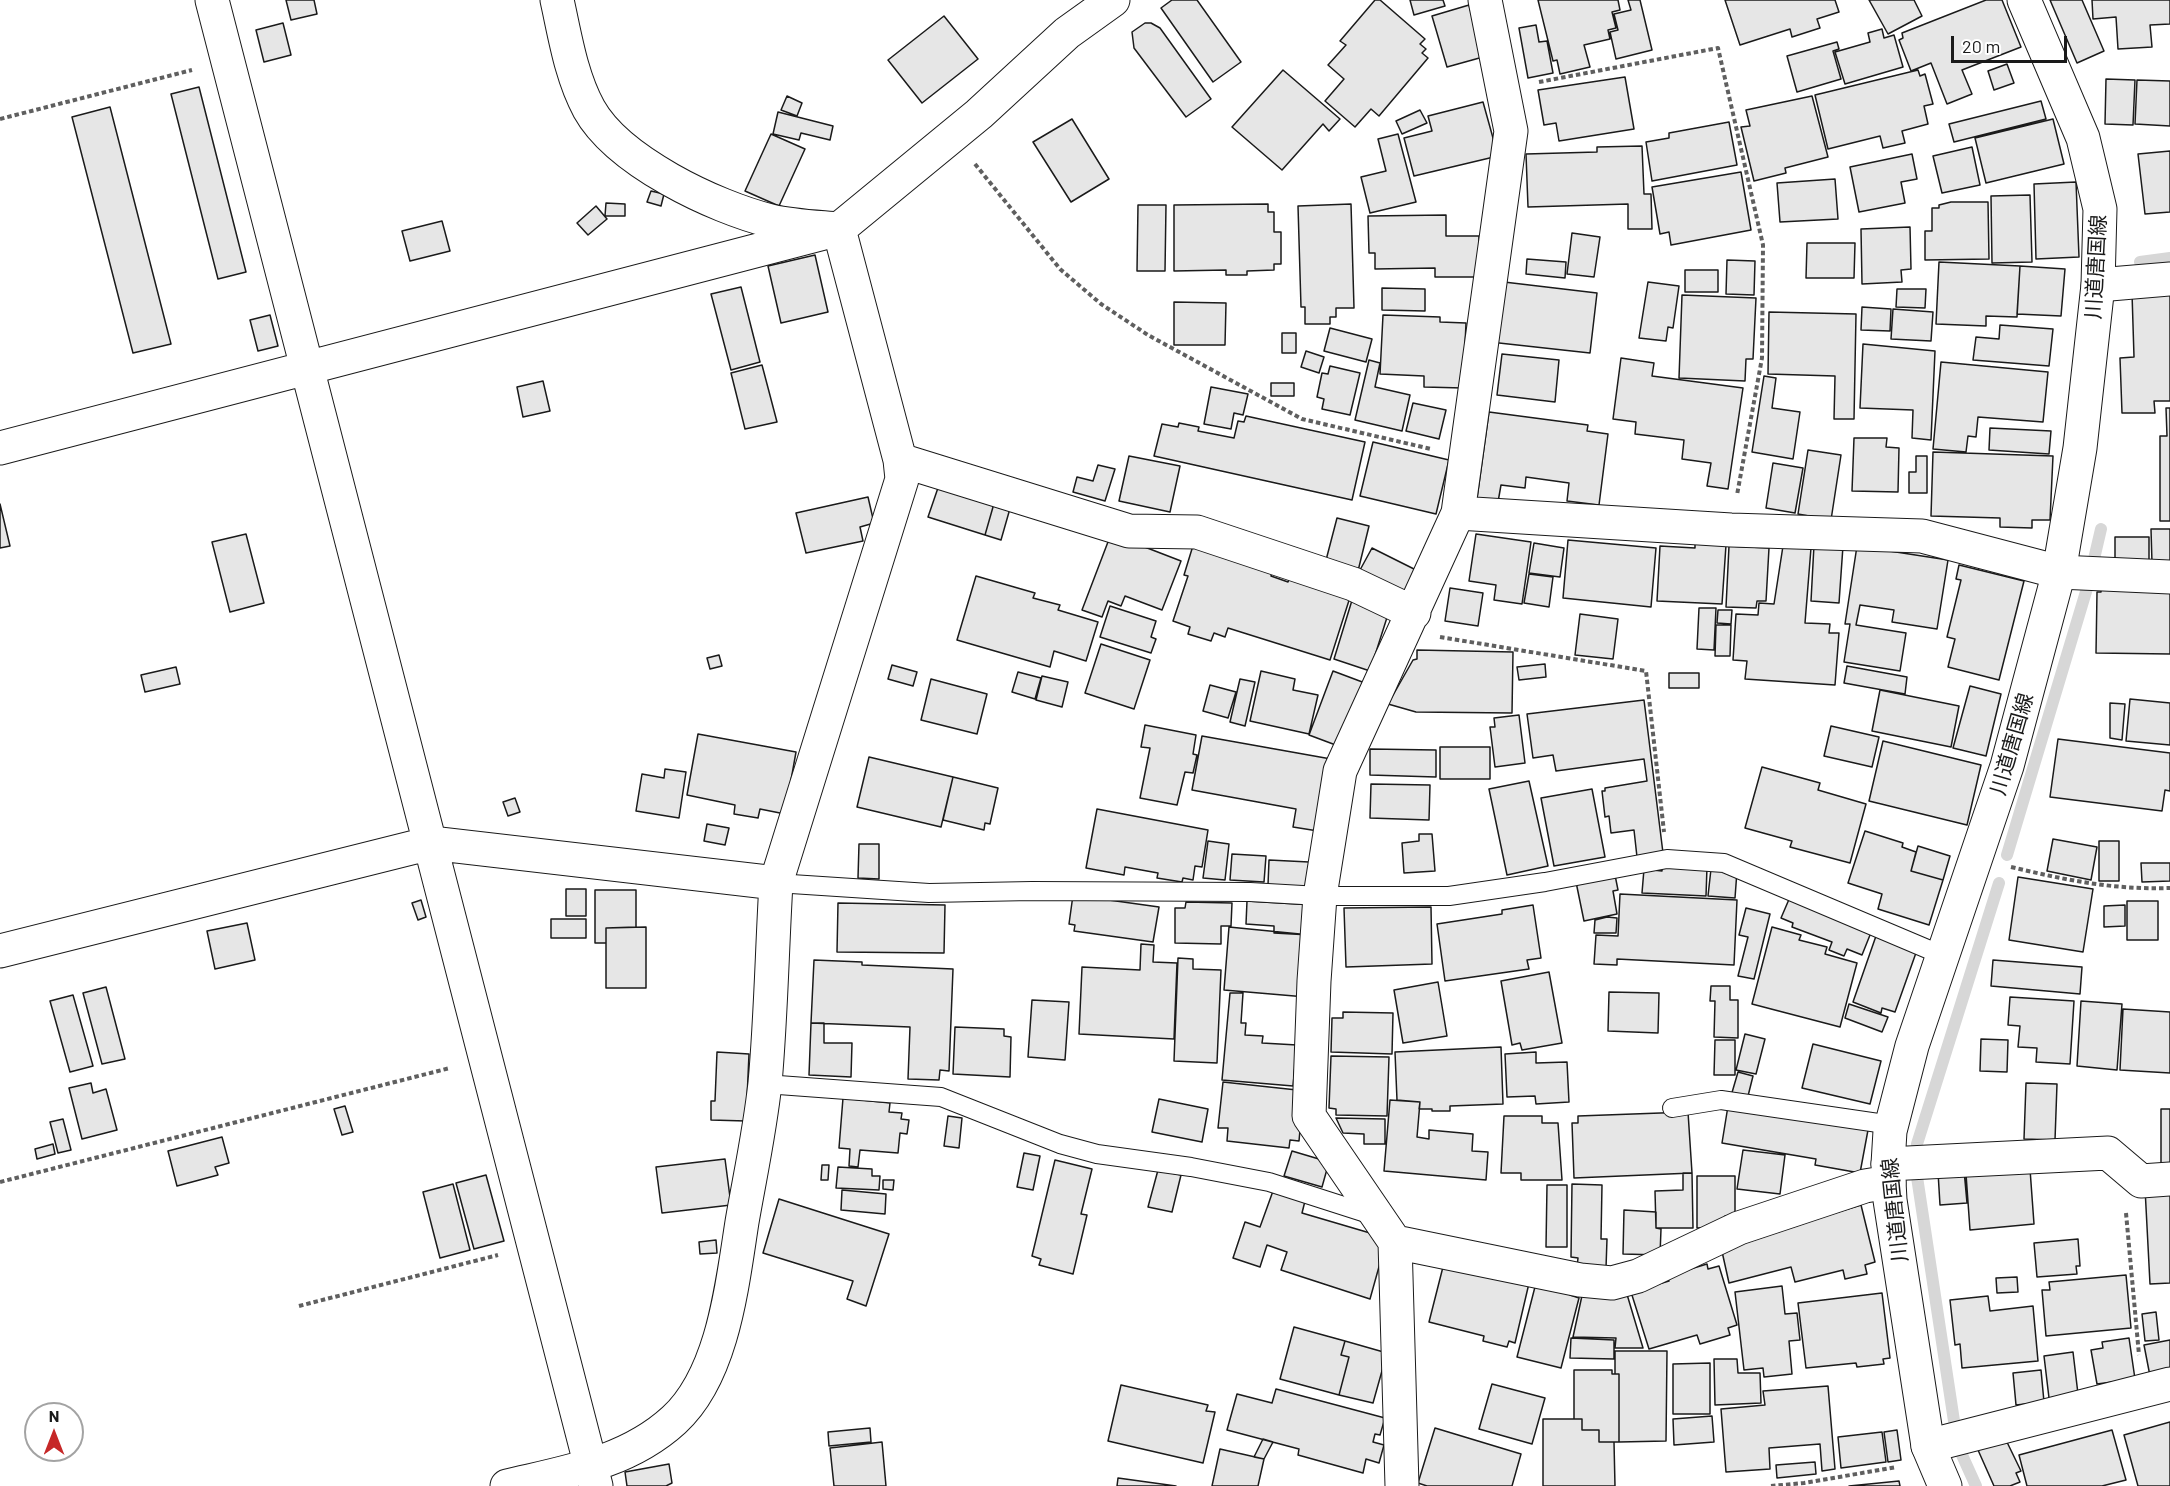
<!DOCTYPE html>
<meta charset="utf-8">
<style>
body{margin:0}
#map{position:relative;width:2170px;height:1486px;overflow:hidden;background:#fff;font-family:Barlow,sans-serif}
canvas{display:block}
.north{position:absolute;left:24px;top:1402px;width:60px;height:60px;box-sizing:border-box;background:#fff;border:2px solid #a3a3a3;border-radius:50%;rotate:0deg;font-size:16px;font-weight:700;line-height:24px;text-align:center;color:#1a1a1a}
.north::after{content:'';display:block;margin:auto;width:21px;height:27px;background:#c62828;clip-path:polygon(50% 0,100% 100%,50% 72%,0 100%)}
.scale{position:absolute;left:1951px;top:36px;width:116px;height:27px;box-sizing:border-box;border:3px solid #1a1a1a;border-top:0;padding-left:8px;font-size:18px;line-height:21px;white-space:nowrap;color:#1a1a1a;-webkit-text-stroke:4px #fff;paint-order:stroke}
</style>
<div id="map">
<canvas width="2170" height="1486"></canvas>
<div class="north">N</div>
<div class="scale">20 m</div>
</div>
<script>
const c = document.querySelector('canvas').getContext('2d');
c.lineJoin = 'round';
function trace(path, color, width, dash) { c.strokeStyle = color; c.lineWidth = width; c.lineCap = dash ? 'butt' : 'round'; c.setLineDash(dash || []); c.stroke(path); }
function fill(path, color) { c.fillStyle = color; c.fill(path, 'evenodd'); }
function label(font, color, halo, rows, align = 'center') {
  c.font = font + ' Barlow,"Noto Sans JP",sans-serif'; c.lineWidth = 4.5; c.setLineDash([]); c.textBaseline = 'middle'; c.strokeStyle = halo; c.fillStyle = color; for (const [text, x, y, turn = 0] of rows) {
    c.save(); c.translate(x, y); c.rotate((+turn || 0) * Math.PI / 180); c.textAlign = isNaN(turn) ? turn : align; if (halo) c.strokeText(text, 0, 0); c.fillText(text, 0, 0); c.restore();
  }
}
trace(new Path2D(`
 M2140 262 2170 258
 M2094 559 2101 529
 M2007 855 2088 585
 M1917 1144 1999 883
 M1917 1177 1954 1421
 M1962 1455 1976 1486`), '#d7d7d7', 12);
const building = new Path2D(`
 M286 0H314L317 14 291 20Z
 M1172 0H1197L1241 62 1213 82 1161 8Z
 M1375 0H1380L1425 39 1420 44 1426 49 1422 53 1428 58 1379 116 1371 109 1355 127 1325 101 1344 79 1328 65 1346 45 1340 41Z
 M1410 0H1443L1445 6 1414 15Z
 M1538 0H1618L1620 10 1612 12 1616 28 1608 30 1610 39 1584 45 1590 67 1560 74 1557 60 1553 61Z
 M1628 0H1640L1652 50 1616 59 1610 32 1618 30 1614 14 1631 10Z
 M1725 0H1835L1839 12 1817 19 1820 28 1792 37 1790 29 1740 45Z
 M1869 0H1914L1922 16 1888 34Z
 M1986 0H2002L2021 47 1962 70 1972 94 1947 104 1931 63 1911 71 1899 40 1903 38 1902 33Z
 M2050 0H2082L2104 51 2077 63Z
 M2092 0H2170V24L2150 25 2152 47 2118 49 2116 17 2093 19Z
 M1469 5 1483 57 1447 67 1432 16Z
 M944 16 978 59 922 103 888 60Z
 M283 23 291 55 264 62 256 30Z
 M1145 23H1151L1160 28 1211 99 1186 117 1134 48 1132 32Z
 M1536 25 1539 42 1547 41 1553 73 1528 78 1519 28Z
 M1882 29 1884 38 1894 35 1903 67 1845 84 1835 52 1870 42 1868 33Z
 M1837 42 1839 49 1833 51 1841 79 1797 92 1787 56Z
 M2007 64 2014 83 1994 90 1988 71Z
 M1283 70 1340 119 1329 131 1323 124 1282 170 1232 127Z
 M1918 70 1920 76 1925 74 1933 104 1924 106 1928 124 1902 131 1905 143 1883 148 1880 136 1828 149 1815 95Z
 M1625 77 1634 129 1559 141 1556 123 1544 125 1538 90Z
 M2106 79 2135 80 2133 125 2105 124Z
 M2137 80 2170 81V126L2135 124Z
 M199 87 246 272 218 279 171 94Z
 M787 96 802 103 797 116 781 110Z
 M1812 96 1828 157 1785 168 1786 173 1754 181 1741 127 1750 126 1746 110Z
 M2041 101 2046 119 1954 142 1949 124Z
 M1483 102 1498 156 1414 176 1404 138 1432 131 1428 116Z
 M110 107 171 344 133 353 72 117Z
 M1420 110 1427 123 1402 134 1396 121Z
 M778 112 833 126 830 140 801 133 799 140 773 134Z
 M1072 119 1109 179 1071 202 1033 142Z
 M2053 119 2064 164 1986 183 1975 138Z
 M1729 122 1737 165 1652 181 1646 142 1669 138V133Z
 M771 134 805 149 779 206 745 191Z
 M1398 134 1416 202 1370 213 1361 177 1386 171 1378 139Z
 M1642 146 1644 194H1651L1652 229H1628V204L1528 207 1526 154 1597 152V147Z
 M1972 147 1980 185 1942 193 1933 156Z
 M2170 151V212L2145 214 2138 154Z
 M1912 154 1917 179 1901 182 1905 203 1859 212 1850 167Z
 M1741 172 1751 230 1671 245 1669 232 1660 234 1652 187Z
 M1835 179 1838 219 1780 222 1777 183Z
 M2076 182 2079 257 2036 259 2034 184Z
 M651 191 664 194 661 206 647 202Z
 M2030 195 2032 262 1992 263 1991 196Z
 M1951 202H1988L1989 259 1925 260V231H1932V208H1939V205Z
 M606 203 625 204V216H605Z
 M1268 204V212H1274V232H1281V264H1274V270L1247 271V275H1226V270L1174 271V205Z
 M1351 204 1354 308H1336V317H1330V324H1305V307H1301L1298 206Z
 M1138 205H1166L1165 271H1137Z
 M596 206 607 219 588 235 577 223Z
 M1446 215V236H1479V277H1435V268L1375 269V253H1369L1368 216Z
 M442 221 450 251 410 261 402 231Z
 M1910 227 1911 269 1901 270 1902 282 1862 284 1861 229Z
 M1572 233 1600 237 1594 277 1567 274Z
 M1807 243H1855L1854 278H1806Z
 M815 255 828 312 781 323 768 266Z
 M1527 259 1566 262 1565 278 1526 274Z
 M1727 260 1755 261 1754 295 1726 294Z
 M1939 262 2020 266 2017 317 1986 316V326L1936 324Z
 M2020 266 2065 269 2061 316 2017 314Z
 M1685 270H1718V292H1685Z
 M1504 282 1597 293 1590 353 1490 342Z
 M1648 282 1679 286 1673 328 1668 327 1666 341 1639 338Z
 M741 287 760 362 731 370 711 294Z
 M1382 288 1425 289V311L1382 310Z
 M2170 288V401H2154L2155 413H2122L2120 358 2134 357 2132 293Z
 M1897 289H1926L1925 308 1896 307Z
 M1682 295 1756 298 1753 359H1746L1745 381 1679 378Z
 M1174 302 1226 303 1225 345H1174Z
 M1862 307 1891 309 1890 331 1861 330Z
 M1893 309 1933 312 1931 341 1891 339Z
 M1769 312 1856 314 1854 419H1834L1835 376 1768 374Z
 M270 315 278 346 258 351 250 320Z
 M1383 315 1440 317V322L1466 323 1463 388 1424 387V376L1380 374Z
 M2000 325 2053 329 2049 366 1973 360 1976 337 1999 339Z
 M1330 328 1372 339 1366 362 1324 351Z
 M1282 333H1296V353H1282Z
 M1863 344 1935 351 1931 440 1912 438 1913 410 1860 408Z
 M1306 351 1324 357 1319 373 1301 367Z
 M1502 354 1559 360 1555 402 1497 395Z
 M1621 358 1654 363 1652 376 1743 388 1728 489 1707 486 1711 463 1682 459 1684 440 1635 434 1636 422 1613 419Z
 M1369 360 1380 363 1375 387 1410 395 1402 431 1355 420Z
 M1941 362 2048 372 2043 422 1978 417 1976 437 1968 436 1966 452 1933 449Z
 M762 365 777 422 745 429 731 373Z
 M1330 366 1360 373 1350 415 1322 409 1324 399 1317 397 1322 373 1328 374Z
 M1764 376 1776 378 1772 408 1800 412 1793 459 1752 452Z
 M543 381 550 411 523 417 517 387Z
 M1271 383H1294V396H1271Z
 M1211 387 1248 394 1243 415 1234 413 1231 429 1204 424Z
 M1413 403 1446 410 1439 439 1406 431Z
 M2166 408H2170V521H2160V436H2167Z
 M1489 412 1588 425 1587 431 1608 434 1599 505 1567 501 1569 483 1526 477 1525 488 1501 485 1498 502 1477 499Z
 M1246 416 1365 442 1352 500 1154 456 1162 424 1178 427 1179 423 1199 427 1198 431 1234 438 1238 421 1244 422Z
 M1990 428 2051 431 2049 454 1989 450Z
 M1854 438H1887L1886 447 1899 448 1898 492 1852 491Z
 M1373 442 1449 460 1436 514 1360 496Z
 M1808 450 1841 455 1831 520 1798 514Z
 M1933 452 2053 456 2050 520H2032V528L2000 527V518L1931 516Z
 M1129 456 1180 466 1170 512 1119 501Z
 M1916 456H1927V493H1909V472H1916Z
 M1773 463 1803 468 1795 513 1766 508Z
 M1098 465 1115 469 1105 501 1073 492 1077 477 1093 481Z
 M940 482 995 500 985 535 928 517Z
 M868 497 874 523 860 527 863 541 806 553 796 513Z
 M995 500 1011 505 1001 540 985 535Z
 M0 504 10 546 0 548Z
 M1337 518 1369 526 1358 571 1325 564Z
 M2151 529H2170V563H2152Z
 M246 534 264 603 230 612 212 542Z
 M1111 534 1181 561 1162 610 1125 596 1121 606 1108 601 1102 617 1082 610Z
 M1476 534 1531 542 1522 604 1494 600 1496 585 1469 581Z
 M2115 537H2149V563L2115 562Z
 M1195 539 1274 564 1271 576 1288 582 1292 572 1352 591 1330 660 1228 628 1225 637 1214 633 1211 641 1188 634 1190 627 1173 621 1188 576 1184 575Z
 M1568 540 1656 548 1651 607 1563 598Z
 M1534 543 1564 548 1560 577 1529 573Z
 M1695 543 1726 545 1722 604 1657 601 1660 546 1695 548Z
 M1814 545 1843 546 1839 603 1811 601Z
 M1729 546 1769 548 1766 601H1757L1756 608 1726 607Z
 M1783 546 1811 548 1805 623 1830 624 1829 633H1839L1835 685 1745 679 1747 661 1733 660 1736 614 1758 615 1759 603 1774 604Z
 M1857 546 1948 560 1937 629 1892 622 1894 610 1860 605 1856 625 1906 633 1900 671 1844 662 1850 624H1845Z
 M1372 548 1416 570 1405 592 1360 570Z
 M1959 565 2024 581 1999 680 1948 667 1955 639 1947 637 1961 580 1956 579Z
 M1529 574 1553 577 1549 607 1524 603Z
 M976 576 1035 593 1033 598 1060 605 1058 610 1098 622 1086 661 1054 651 1050 667 957 640Z
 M2101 586 2170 587V654L2096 653 2097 592H2101Z
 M1450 588 1483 593 1478 626 1445 621Z
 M1353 597 1390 608 1370 671 1334 659Z
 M1110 606 1156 621 1151 637 1156 639 1151 653 1100 637Z
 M1699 608H1716L1714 650 1697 649Z
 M1718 610H1732L1731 624 1717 623Z
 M1580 614 1618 619 1613 659 1575 655Z
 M1716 625H1731L1730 656H1715Z
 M1101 644 1150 660 1134 709 1085 693Z
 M1417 650 1513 652 1512 713 1416 712 1388 704 1413 660 1417 659Z
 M719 655 722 666 710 669 707 658Z
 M1545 664 1546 677 1519 680 1517 667Z
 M892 665 917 672 913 686 888 679Z
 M1847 666 1907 677 1905 694 1844 683Z
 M176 667 180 684 145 692 141 675Z
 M1261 671 1295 679 1293 690 1318 695 1309 734 1250 721Z
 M1333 671 1365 683 1341 747 1309 735Z
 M1018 672 1041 678 1035 699 1012 692Z
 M1669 673H1699V688H1669Z
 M1042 676 1068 682 1062 707 1036 700Z
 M931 679 987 694 977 734 921 720Z
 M1240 679 1255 682 1245 726 1230 722Z
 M1210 685 1236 692 1228 718 1203 711Z
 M1970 686 2001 694 1986 756 1953 748Z
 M1880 690 1959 706 1951 747 1872 731Z
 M2130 699 2170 703V745L2126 741Z
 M1644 700 1663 853 1637 857 1634 830 1611 833 1609 816 1605 817 1602 791H1605V788L1647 781 1644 759 1556 771 1553 755 1533 758 1527 714Z
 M2110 703 2125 704 2122 740 2110 738Z
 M1519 715 1525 763 1495 767 1490 727H1495L1494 718Z
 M1145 725 1196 735 1193 754 1197 755 1193 773 1185 772 1177 805 1140 798 1150 748 1141 747Z
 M1831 726 1879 737 1872 767 1824 756Z
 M698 734 796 752 785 814 760 809 758 818 734 814 735 805 687 795Z
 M1202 736 1331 759 1318 831 1293 827 1296 809 1192 790Z
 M2058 739 2170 753V791L2165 790 2162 811 2050 797Z
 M1883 741 1981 765 1967 825 1869 801Z
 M1440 747H1490V779H1440Z
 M1370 749 1436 750V777L1370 775Z
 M869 757 953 777 941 827 857 807Z
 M1762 767 1820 783 1818 790 1866 804 1850 863 1790 847 1792 841 1745 828Z
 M665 769 686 772 679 818 636 811 642 774 664 778Z
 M953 777 998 788 990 824 985 823 984 830 943 820Z
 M1529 781 1548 866 1507 875 1489 789Z
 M1371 784 1430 785 1429 820 1370 818Z
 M1592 789 1605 857 1554 866 1541 798Z
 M515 798 520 812 508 816 503 802Z
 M1097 809 1208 830 1202 867 1195 866 1193 880 1183 878 1182 882 1157 878 1158 873 1125 867 1124 875 1086 868Z
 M707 824 729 828 725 845 704 841Z
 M1865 831 1903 843 1902 847 1916 852 1911 871 1943 880 1929 925 1878 909 1882 894 1848 883Z
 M1419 834H1432L1435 871 1404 873 1402 843 1419 841Z
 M2053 839 2097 847 2091 880 2047 871Z
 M1208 841 1229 844 1225 880 1203 878Z
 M2099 841H2119V881H2099Z
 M859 844H879V879L858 878Z
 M1918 846 1950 856 1943 880 1911 871Z
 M1232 854 1266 856 1264 882 1230 880Z
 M1269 860 1309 862 1308 887 1268 885Z
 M2141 863H2170V881L2142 882Z
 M1662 865 1707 867 1706 896 1642 893 1644 869 1662 871Z
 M1711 869 1737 871 1735 898 1708 896Z
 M1615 875 1618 890 1613 891 1617 914 1584 921 1576 882Z
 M2018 877 2093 889 2083 952 2009 940Z
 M566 889H586V916H566Z
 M595 890H636V927L606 928V943H595Z
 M1620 894 1737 900 1734 965 1617 959V965L1594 964 1596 935 1618 936Z
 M1073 895 1159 907 1153 942 1074 931 1075 925 1069 924Z
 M1790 897 1872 930 1862 955 1847 949 1844 956 1829 950 1832 942 1792 927 1793 923 1781 918Z
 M421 900 426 917 418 920 412 903Z
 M1247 901 1313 905 1310 935 1274 933V926L1246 924Z
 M2127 901H2158V940H2127Z
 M1186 902 1232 903 1231 926H1221V944L1175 943V908H1185Z
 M838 903 945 905 944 953 837 952Z
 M1533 905 1541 958 1527 960 1529 969 1445 981 1437 924 1502 914V910Z
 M2125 905V926L2104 927V906Z
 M1431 907 1432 964 1346 967 1344 908Z
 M1746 908 1770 914 1754 979 1738 976 1748 937 1739 935Z
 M1607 917 1617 918 1616 933H1594L1595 920Z
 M551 919H586V938H551Z
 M247 923 255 960 215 969 207 931Z
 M646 927V988H606V928Z
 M1229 927 1310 935 1306 997 1224 990Z
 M1772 927 1801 935 1799 940 1827 947 1825 954 1857 963 1840 1027 1752 1004Z
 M1876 936 1917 950 1895 1012 1882 1008 1881 1013 1853 1002Z
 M1141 944 1154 945 1153 962 1177 963 1174 1039 1079 1034 1082 967 1140 970Z
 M1178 958 1193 959V969L1221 970 1217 1063 1174 1061Z
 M814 960 862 962V965L953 969 949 1071 940 1070 939 1080 908 1079 910 1027 811 1023Z
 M1993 960 2082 967 2080 994 1991 986Z
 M1549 972 1562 1043 1522 1050 1520 1043 1512 1045 1501 981Z
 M1438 982 1447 1036 1403 1043 1394 990Z
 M1711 986H1730V1000H1738V1038L1714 1037 1715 1001H1710Z
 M106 987 125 1059 102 1064 83 993Z
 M1609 992 1659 993 1658 1033 1608 1031Z
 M1230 993H1243L1241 1023H1246L1245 1035 1263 1036 1262 1043 1297 1045 1293 1086 1222 1080Z
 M73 995 93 1066 70 1072 50 1001Z
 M2010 997 2074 1001 2070 1064 2036 1062 2037 1048 2018 1047 2020 1026 2008 1025Z
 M1032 1000 1069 1002 1065 1060 1028 1057Z
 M2081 1001 2122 1004 2117 1070 2077 1066Z
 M1849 1004 1888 1017 1882 1032 1845 1018Z
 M2123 1009 2170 1012V1073L2120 1070Z
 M1343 1012 1393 1013 1392 1054 1331 1052 1332 1018H1343Z
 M811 1023H824V1043H852L851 1077 809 1075Z
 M955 1027 1004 1029V1036L1011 1037 1010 1077 953 1074Z
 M1745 1034 1765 1039 1756 1074 1736 1070Z
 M1981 1039 2008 1040 2007 1072 1980 1071Z
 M1715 1040H1735V1075H1714Z
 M1813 1044 1881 1061 1870 1104 1802 1088Z
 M1501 1047 1503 1104 1450 1106V1111H1432V1109H1419L1420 1102 1397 1100 1395 1052Z
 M717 1052 749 1054 746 1121 711 1120V1101H715Z
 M1536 1052V1063L1567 1062 1569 1102 1536 1104 1535 1096 1507 1097 1505 1054Z
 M1331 1056 1389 1057 1387 1116 1336 1115V1109L1329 1108Z
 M1738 1072 1753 1076 1747 1100 1731 1096Z
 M1223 1082 1297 1090 1301 1119 1299 1141 1290 1140 1289 1148 1227 1141 1228 1128H1218Z
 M91 1083 93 1093 106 1089 117 1130 82 1139 69 1088Z
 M2026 1083 2057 1084 2055 1140 2024 1139Z
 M843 1098 890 1103 889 1112 902 1113 901 1119 909 1120 907 1134 900 1133 898 1153 860 1150 858 1167 849 1166 850 1149 839 1148Z
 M1159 1099 1208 1109 1202 1142 1152 1132Z
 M1390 1100 1420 1102 1417 1137 1429 1139V1130L1473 1134 1472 1151 1488 1152 1486 1180 1384 1171Z
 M345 1106 353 1132 342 1135 334 1109Z
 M1728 1106 1868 1130 1860 1173 1815 1165 1816 1159 1722 1143Z
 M2161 1109H2170V1169H2161Z
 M1688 1112 1692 1173 1574 1178 1572 1123H1578V1116Z
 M948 1116 962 1118 959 1148 944 1146Z
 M1504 1116H1542V1123H1558L1562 1180H1521V1173H1501Z
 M1336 1118 1385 1119V1144H1364V1134L1343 1133Z
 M63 1119 71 1150 58 1153 50 1122Z
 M222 1137 229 1163 215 1167 218 1175 177 1186 168 1151Z
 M53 1144 55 1154 37 1159 35 1149Z
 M1743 1150 1785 1155 1780 1194 1737 1189Z
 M1292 1151 1329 1162 1322 1187 1284 1176Z
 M1024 1153 1040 1156 1033 1190 1017 1187Z
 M725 1159 731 1205 662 1213 656 1167Z
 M1055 1160 1092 1169 1081 1214 1087 1215 1073 1274 1039 1265 1041 1259 1032 1256Z
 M822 1165H829L828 1180H821Z
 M838 1167 872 1169V1176H880L879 1190 836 1188Z
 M2030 1169 2034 1224 1970 1230 1966 1174Z
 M1158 1170 1181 1175 1172 1212 1148 1207Z
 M1964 1170 1967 1203 1940 1205 1938 1172Z
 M1683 1173H1692L1693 1228H1656L1655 1191 1683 1190Z
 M486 1175 504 1241 474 1249 456 1183Z
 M1697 1176H1735V1215L1725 1216V1227L1697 1228Z
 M883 1180H894L893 1190 883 1189Z
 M453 1184 470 1250 440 1258 423 1192Z
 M1572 1184 1602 1185 1601 1239H1607L1606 1268 1577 1267 1578 1258 1571 1257Z
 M1547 1185H1567V1247H1546Z
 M2170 1186V1283L2150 1284 2145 1188Z
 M842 1190 886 1194 885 1214 841 1210Z
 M1273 1191 1305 1201 1302 1213 1387 1238 1370 1299 1281 1270 1287 1252 1267 1245 1260 1267 1233 1258 1245 1222 1260 1227Z
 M779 1199 889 1234 866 1306 847 1299 853 1281 763 1253Z
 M1861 1205 1875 1262 1865 1265 1867 1274 1845 1279 1843 1270 1795 1282 1791 1267 1729 1283 1721 1247Z
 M1624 1210 1656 1212V1228L1661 1229 1660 1255 1623 1254Z
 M2078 1239 2080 1266H2076L2077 1274 2037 1277 2034 1243Z
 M716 1240 717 1253 700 1254 699 1242Z
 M1445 1259 1530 1279 1515 1343 1509 1341 1507 1347 1483 1341 1484 1336 1429 1322Z
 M1707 1264 1708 1269 1719 1266 1737 1325 1728 1328 1730 1335 1700 1344 1697 1335 1649 1349 1631 1292 1669 1281 1667 1276Z
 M2126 1275 2131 1328 2046 1336 2042 1290H2050L2049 1282Z
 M2017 1277 2018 1292 1997 1293 1996 1278Z
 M1537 1279 1571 1288 1570 1295 1579 1298 1561 1368 1517 1357Z
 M1782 1286 1785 1314 1797 1313 1800 1340 1789 1341 1792 1374 1764 1377 1763 1368 1744 1370 1735 1292Z
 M1583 1291H1626L1643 1348H1615L1616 1338 1573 1337Z
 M1882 1293 1890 1358 1883 1359 1884 1364 1857 1367 1856 1363 1806 1368 1798 1303Z
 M1988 1296 1990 1311 2033 1306 2038 1361 1962 1368 1960 1344 1955 1345 1950 1300Z
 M2156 1312 2159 1340 2145 1341 2142 1314Z
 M1294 1327 1345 1341 1341 1355 1349 1357 1339 1395 1280 1379Z
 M1571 1338 1614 1340V1359L1570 1358Z
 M2129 1338 2135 1379 2097 1384 2091 1350 2103 1348 2102 1342Z
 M2170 1340V1372L2150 1376 2144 1345Z
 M1345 1341 1387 1353 1373 1403 1339 1395 1349 1357 1341 1355Z
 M1615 1351H1667L1666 1441 1619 1442V1374H1615Z
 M2073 1352 2078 1394 2049 1398 2044 1356Z
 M1714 1359H1737L1738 1373H1760L1761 1403 1715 1405Z
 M1710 1363V1414H1673V1364Z
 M1574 1370H1612V1374H1619V1442H1599V1430H1582V1419H1574Z
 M2041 1370 2044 1402 2016 1405 2013 1373Z
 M1492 1384 1545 1398 1532 1444 1479 1429Z
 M1121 1385 1208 1405 1206 1411 1215 1412 1203 1463 1108 1441Z
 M1828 1386 1835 1469 1822 1471 1820 1444 1769 1448 1770 1469 1726 1472 1721 1409 1765 1405 1763 1391Z
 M1276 1389 1385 1418 1380 1435 1375 1434 1373 1442 1384 1445 1379 1463 1366 1459 1363 1473 1298 1455 1299 1449 1227 1430 1237 1394 1272 1403Z
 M1712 1416 1714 1442 1674 1445 1673 1419Z
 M1543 1419H1582V1430H1599V1442H1614L1615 1486H1543Z
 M2170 1422V1486H2138L2124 1435Z
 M870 1428 871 1442 829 1446 828 1432Z
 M1435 1428 1521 1454 1512 1486H1427L1418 1483Z
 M1897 1430 1901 1460 1888 1462 1884 1432Z
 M2112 1430 2126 1480 2102 1486H2027L2019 1455Z
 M1882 1432 1886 1462 1841 1468 1838 1437Z
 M2005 1438 2021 1471 2016 1473 2020 1482 2010 1486H1994L1978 1450Z
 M1263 1439 1273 1442 1264 1459 1254 1457Z
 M882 1442 886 1486H834L830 1448Z
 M1220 1449 1264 1459 1258 1486H1212Z
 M1815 1462 1816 1474 1777 1478 1776 1465Z
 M669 1464 672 1483 666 1486H627L625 1472Z
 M1118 1478 1176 1486H1117Z
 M1899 1481 1900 1486H1849Z`);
fill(building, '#e6e6e6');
trace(building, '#1a1a1a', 1.5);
const service = new Path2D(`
 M776 883 929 893 1032 891 1250 892 1320 896H1449L1545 882 1667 859 1724 863 1944 956
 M765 1084 941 1097 1060 1144 1097 1154 1191 1167 1269 1182 1375 1216
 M1672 1108 1721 1100 1892 1125`);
const minor = new Path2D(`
 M212 0 596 1486
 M557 0C565 36 571 76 589 109 618 161 714 207 771 221 792 226 817 227 839 229L900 460 902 479 776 883
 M1485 0 1511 131 1458 513 1731 530 1922 536 2059 572 2170 577
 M2098 285 2170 279
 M0 448 839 229 979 114 1067 33 1113 0
 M900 460 1129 531 1197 532 1353 584 1414 613
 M0 951 431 843 776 883C772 950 771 1017 765 1083 760 1130 750 1176 742 1222 732 1286 723 1375 674 1420 627 1463 566 1472 507 1486
 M1888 1164 2108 1153 2141 1181 2170 1179
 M1395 1242 1580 1280 1612 1283 1638 1276 1739 1228 1865 1186 1889 1182
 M1928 1446 2170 1384
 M1402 1486 1395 1242 1309 1116 1314 981 1320 896 1340 771 1458 513`);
const secondary = new Path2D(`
 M1945 1486 1928 1446 1890 1200 1888 1164 1890 1131 1912 1046 2007 766 2059 572 2080 448 2098 285 2100 209 2083 138 2024 0`);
trace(service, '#1a1a1a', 20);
trace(minor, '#1a1a1a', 35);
trace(secondary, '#1a1a1a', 35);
trace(new Path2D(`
 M1539 82 1718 48 1763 245 1762 358 1737 495
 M0 119 192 70
 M975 164 1060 269 1101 304 1148 335 1302 419 1431 449
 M1440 637 1646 671 1664 832
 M2011 867C2066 880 2113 890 2170 888
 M0 1182 450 1068
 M2126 1213 2139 1355
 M299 1306 498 1255
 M1771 1486 1804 1483 1897 1467`), '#5f5f5f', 4, [4.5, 3]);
trace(service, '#fff', 18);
trace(minor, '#fff', 33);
trace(secondary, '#fff', 33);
label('21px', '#1a1a1a', '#fff', [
 ["川道唐国線",2096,267,-87],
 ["川道唐国線",2012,744,-74],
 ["川道唐国線",1895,1210,-96]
]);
</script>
